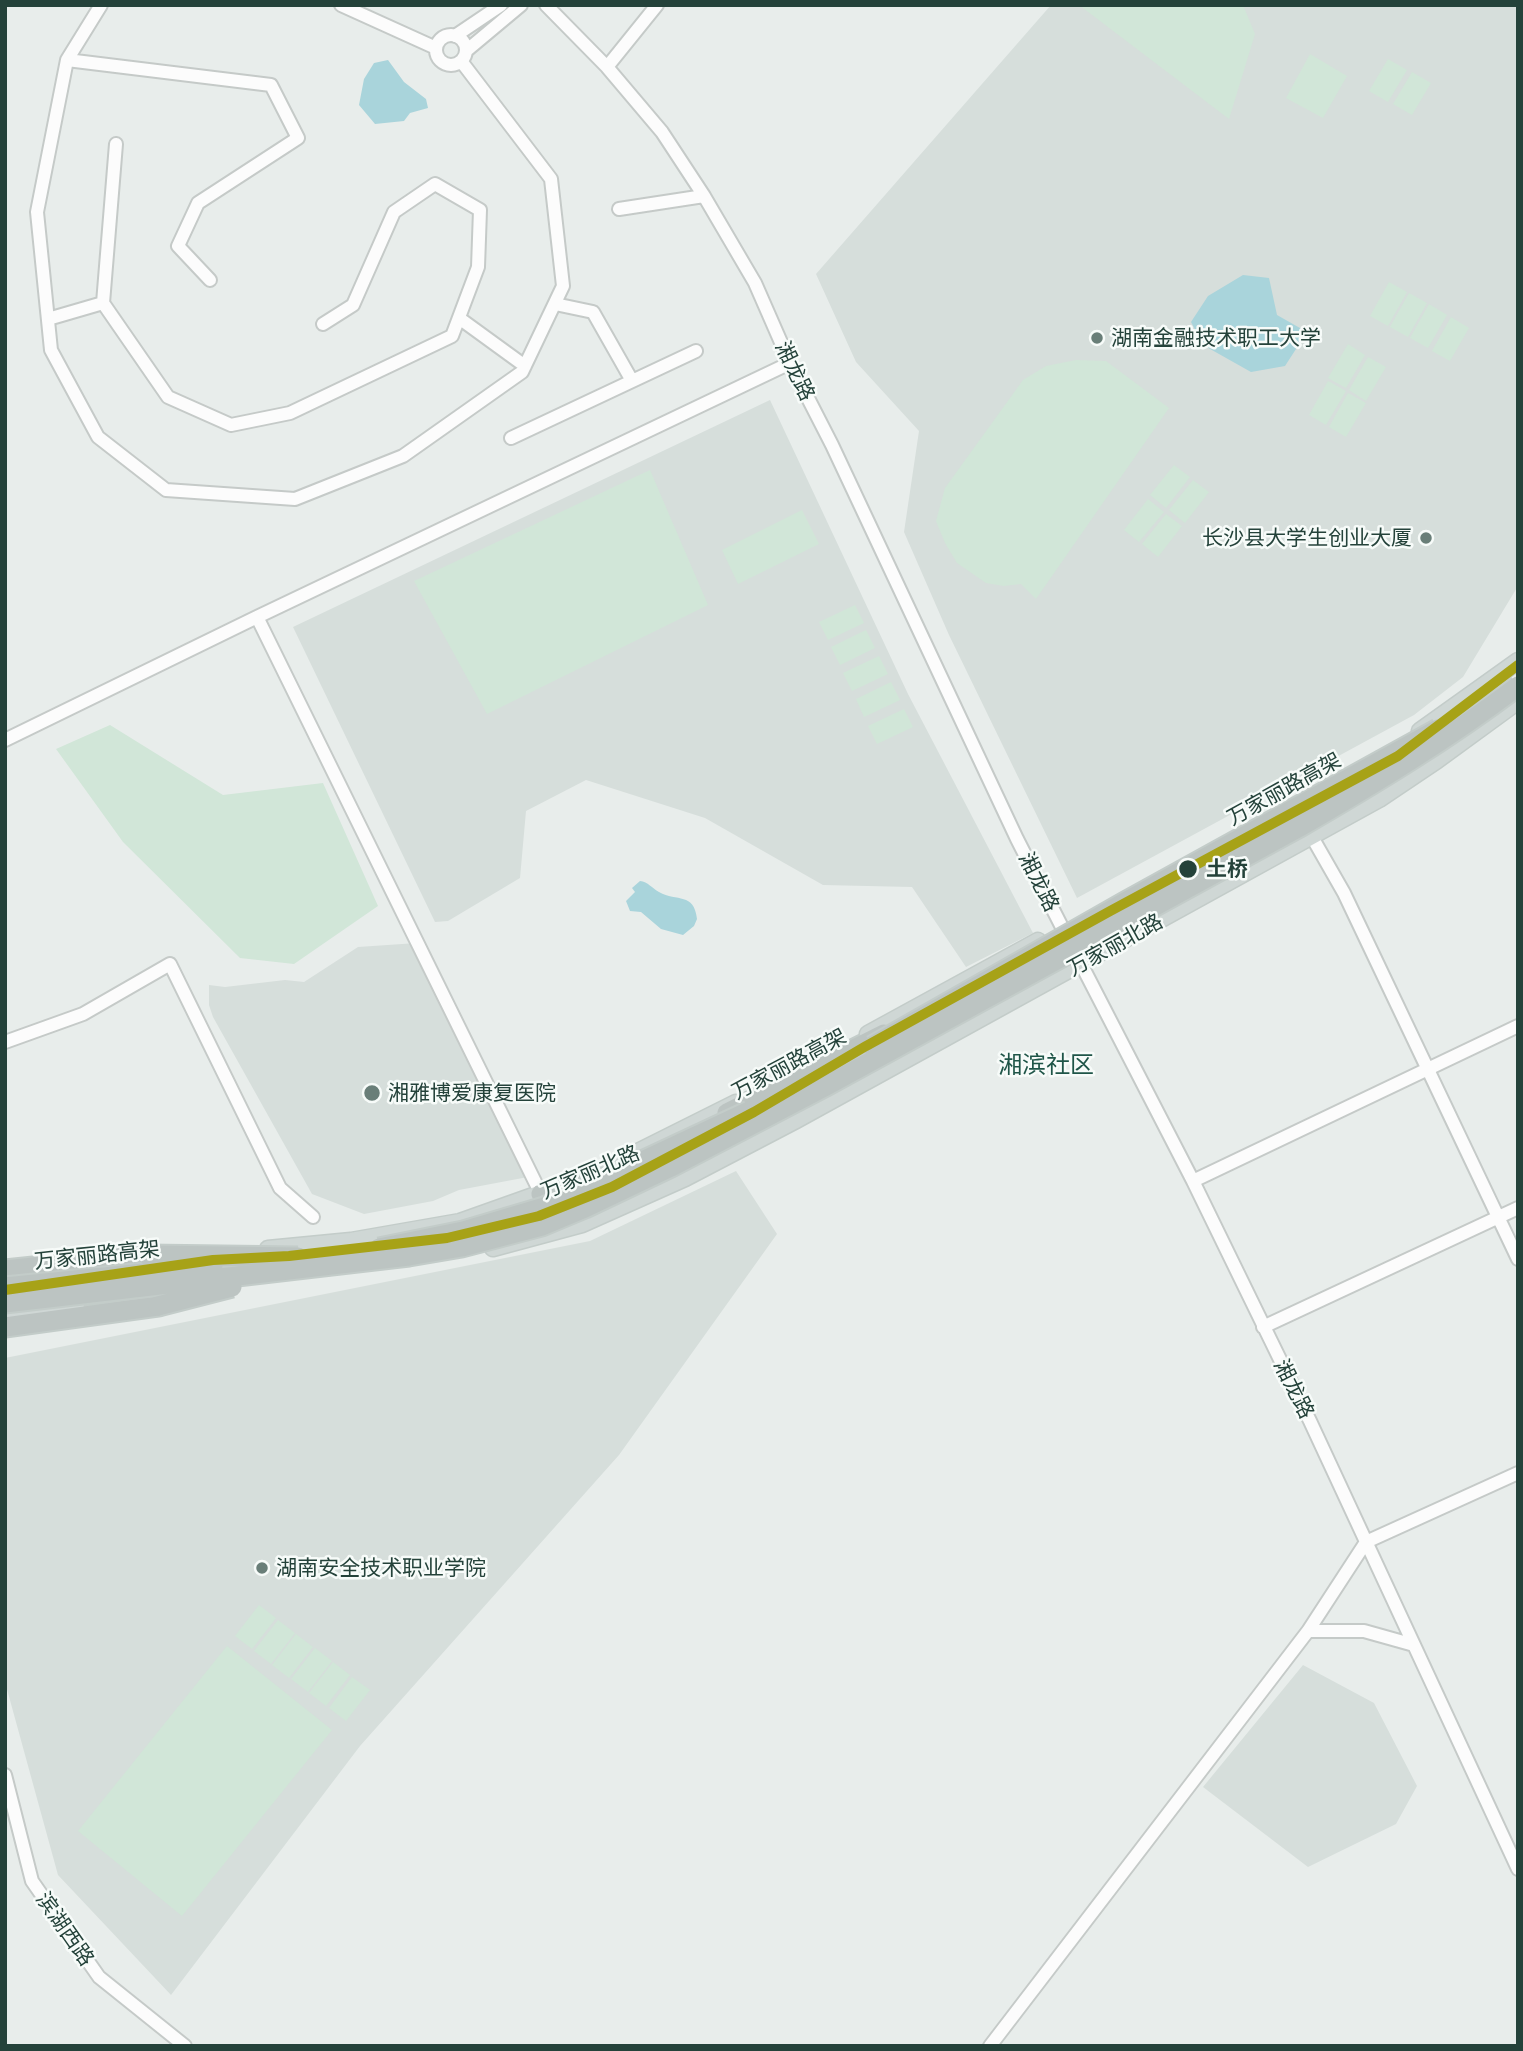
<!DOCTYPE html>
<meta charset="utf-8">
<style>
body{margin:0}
#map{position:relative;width:1523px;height:2051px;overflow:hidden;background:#e8edeb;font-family:Barlow,sans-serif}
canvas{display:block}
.frame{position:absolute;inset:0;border:7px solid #24423a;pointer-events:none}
</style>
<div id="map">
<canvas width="1523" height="2051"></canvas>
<div class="frame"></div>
</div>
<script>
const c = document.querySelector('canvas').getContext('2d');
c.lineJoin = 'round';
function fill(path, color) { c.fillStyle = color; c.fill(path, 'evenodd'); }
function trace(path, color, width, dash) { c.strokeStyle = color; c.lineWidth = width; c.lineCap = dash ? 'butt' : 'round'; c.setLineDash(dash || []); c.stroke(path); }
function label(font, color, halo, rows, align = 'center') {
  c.font = font + ' Barlow,"Noto Sans SC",sans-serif'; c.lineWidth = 5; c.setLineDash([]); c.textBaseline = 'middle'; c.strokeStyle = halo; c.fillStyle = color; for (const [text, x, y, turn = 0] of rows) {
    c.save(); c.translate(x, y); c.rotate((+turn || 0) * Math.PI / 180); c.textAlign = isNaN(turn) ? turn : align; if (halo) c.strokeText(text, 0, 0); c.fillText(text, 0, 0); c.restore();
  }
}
fill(new Path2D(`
 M1051 5H1518V586L1463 677 1414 715 1077 898 949 635 904 532 919 431 856 362 816 274Z
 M770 400 908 694 1033 933 966 967 912 887 823 885 705 818 586 780 526 811 520 878 448 921 435 922 293 627Z
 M417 943 528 1177 459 1190 433 1201 364 1214 312 1194 213 1017 209 1005V985L225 987 285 980 304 982 358 947Z
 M736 1171 777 1234 619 1455 360 1746 171 1995 58 1875 5 1682V1358L590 1241Z
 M1303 1665 1374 1703 1417 1786 1396 1824 1308 1867 1203 1787Z`), '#d6dedb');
fill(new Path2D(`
 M1079 5H1243L1255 34 1229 119Z
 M1310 54 1347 76 1323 118 1286 98Z
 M1388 59 1407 70 1388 102 1369 91Z
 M1412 72 1431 83 1412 115 1393 104Z
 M1389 282 1407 292 1388 326 1370 316Z
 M1409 293 1427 303 1408 337 1390 327Z
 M1429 304 1447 315 1428 348 1410 338Z
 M1451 317 1469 328 1450 361 1432 351Z
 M1348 344 1365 355 1346 388 1328 378Z
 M1368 357 1386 367 1366 401 1349 390Z
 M1076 360 1106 361 1169 408 1036 599 1021 584 1004 586 986 583 957 563 945 543 936 521 945 488 1023 380 1046 366Z
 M1328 381 1346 391 1326 425 1309 415Z
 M1348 393 1366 403 1346 437 1329 427Z
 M1174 465 1190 477 1166 508 1150 495Z
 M650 470 708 605 487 714 414 581Z
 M1193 480 1209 492 1185 523 1169 510Z
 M1148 499 1164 512 1139 542 1124 530Z
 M802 510 819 544 738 584 722 550Z
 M1166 514 1182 526 1158 557 1142 544Z
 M855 605 864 623 828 640 819 622Z
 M866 630 875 648 840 665 831 647Z
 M879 656 888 674 852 691 843 673Z
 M891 682 900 700 864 717 856 699Z
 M904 709 913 727 877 744 868 726Z
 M110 725 223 795 323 783 378 906 294 964 240 958 123 842 56 749Z
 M259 1605 276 1618 252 1649 235 1636Z
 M278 1620 295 1633 271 1664 254 1651Z
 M296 1634 313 1647 289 1678 272 1665Z
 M227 1646 332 1730 182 1916 78 1831Z
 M315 1648 332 1661 308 1692 291 1679Z
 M333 1662 350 1675 326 1706 309 1693Z
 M352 1677 370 1690 346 1721 329 1708Z`), '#d1e6d8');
fill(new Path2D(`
 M388 60 404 82 426 99 428 108 410 113 404 121 375 124 359 105 364 79 374 63Z
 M1243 275 1269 278 1277 315 1307 332 1285 366 1251 372 1203 345 1191 322 1208 296Z
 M640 881C648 882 652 888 659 892 677 902 694 892 697 919L694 926 683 935 661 929 641 912 630 911 626 901 635 892 632 888Z`), '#a9d4db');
const minor = new Path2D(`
 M101 5 67 60 37 212 51 350 98 437 166 490 295 499 403 456 522 372 563 286 551 179 461 61
 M341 5 436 48
 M546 5 607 67 662 132 704 196 755 283 790 363 832 445 1017 839 1068 939
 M436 50a15 15 0 1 1 30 0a15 15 0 1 1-30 0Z
 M455 36 501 5
 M466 51 521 5
 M67 60 271 85 298 138 198 203 178 246 210 280
 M607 67 657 5
 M619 209 704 196
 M103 303 168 397 231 425 290 413 452 336 478 267 480 210 435 184 394 212 353 305 323 324
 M555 304 593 312 631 379
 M459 318 525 366
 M48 319 103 303 116 144
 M511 438 696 351
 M257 617 541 1194
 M5 740 257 617 790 363
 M1312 837 1344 893 1518 1259
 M1077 956 1193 1181 1310 1421 1518 1869
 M5 1042 83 1014 170 964 280 1188 313 1217
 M1193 1181 1518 1026
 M1263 1327 1518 1208
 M1308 1631H1364L1414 1645
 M5 1775 32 1881 99 1977 185 2046
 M990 2046 1308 1631 1366 1542 1518 1473`);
const major = new Path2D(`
 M1420 731 1518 661
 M868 1034 1038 941
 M606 1168 736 1103
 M493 1248 582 1224 685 1178 796 1120 1379 799 1437 760 1518 701
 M268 1249 351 1241 460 1222 550 1190
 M5 1313 76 1304`);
const highway = new Path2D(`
 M727 1113 884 1034
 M541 1194 587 1182
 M5 1270 147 1255
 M5 1327 158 1306`);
trace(minor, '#c5cac8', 16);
trace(major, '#c3ccc9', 19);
trace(highway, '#c3ccc9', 23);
trace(minor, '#fcfcfc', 12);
trace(major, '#cfd7d5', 16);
trace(highway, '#bcc4c2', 19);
const highwayBridge = new Path2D(`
 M872 1046 1125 902 1438 729
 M379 1248 463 1231 544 1207 749 1111
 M147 1255 298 1257
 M5 1287 213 1266
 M5 1303 409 1256 462 1247 542 1226 585 1208 671 1167 826 1086 1298 828C1374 784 1448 739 1518 686
 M158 1306 232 1287`);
trace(highwayBridge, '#c3ccc9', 23, []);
trace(highwayBridge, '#bcc4c2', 19);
trace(new Path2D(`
 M5 1290 213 1260 289 1256 447 1238 539 1216 612 1187 754 1112 866 1046 1110 911 1398 756 1518 665`), '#a7a217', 10);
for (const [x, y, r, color] of [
 [1097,338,7,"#697e78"],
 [1426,538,7,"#697e78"],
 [1188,869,10,"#24423a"],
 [372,1093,9,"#697e78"],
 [262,1568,7,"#697e78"]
]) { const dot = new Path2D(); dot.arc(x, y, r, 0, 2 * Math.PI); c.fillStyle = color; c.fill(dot); trace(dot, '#f7fbf9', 2.5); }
label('21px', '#24423a', '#f7fbf9', [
 ["湖南金融技术职工大学",1111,338],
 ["长沙县大学生创业大厦",1412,538,"right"],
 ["湘雅博爱康复医院",388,1093],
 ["湖南安全技术职业学院",276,1568]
], 'left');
label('21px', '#24423a', '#f7fbf9', [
 ["湘龙路",795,371,64],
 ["万家丽路高架",1284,789,-29],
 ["湘龙路",1039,882,63],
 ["万家丽北路",1115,945,-29],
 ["万家丽路高架",789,1064,-28],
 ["万家丽北路",590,1172,-23],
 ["万家丽路高架",97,1255,-6],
 ["湘龙路",1294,1389,63],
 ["滨湖西路",65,1929,55]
]);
label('bold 21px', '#24423a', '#f7fbf9', [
 ["土桥",1206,869]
], 'left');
label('24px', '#1f5548', '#f7fbf9', [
 ["湘滨社区",1046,1065]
]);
</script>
